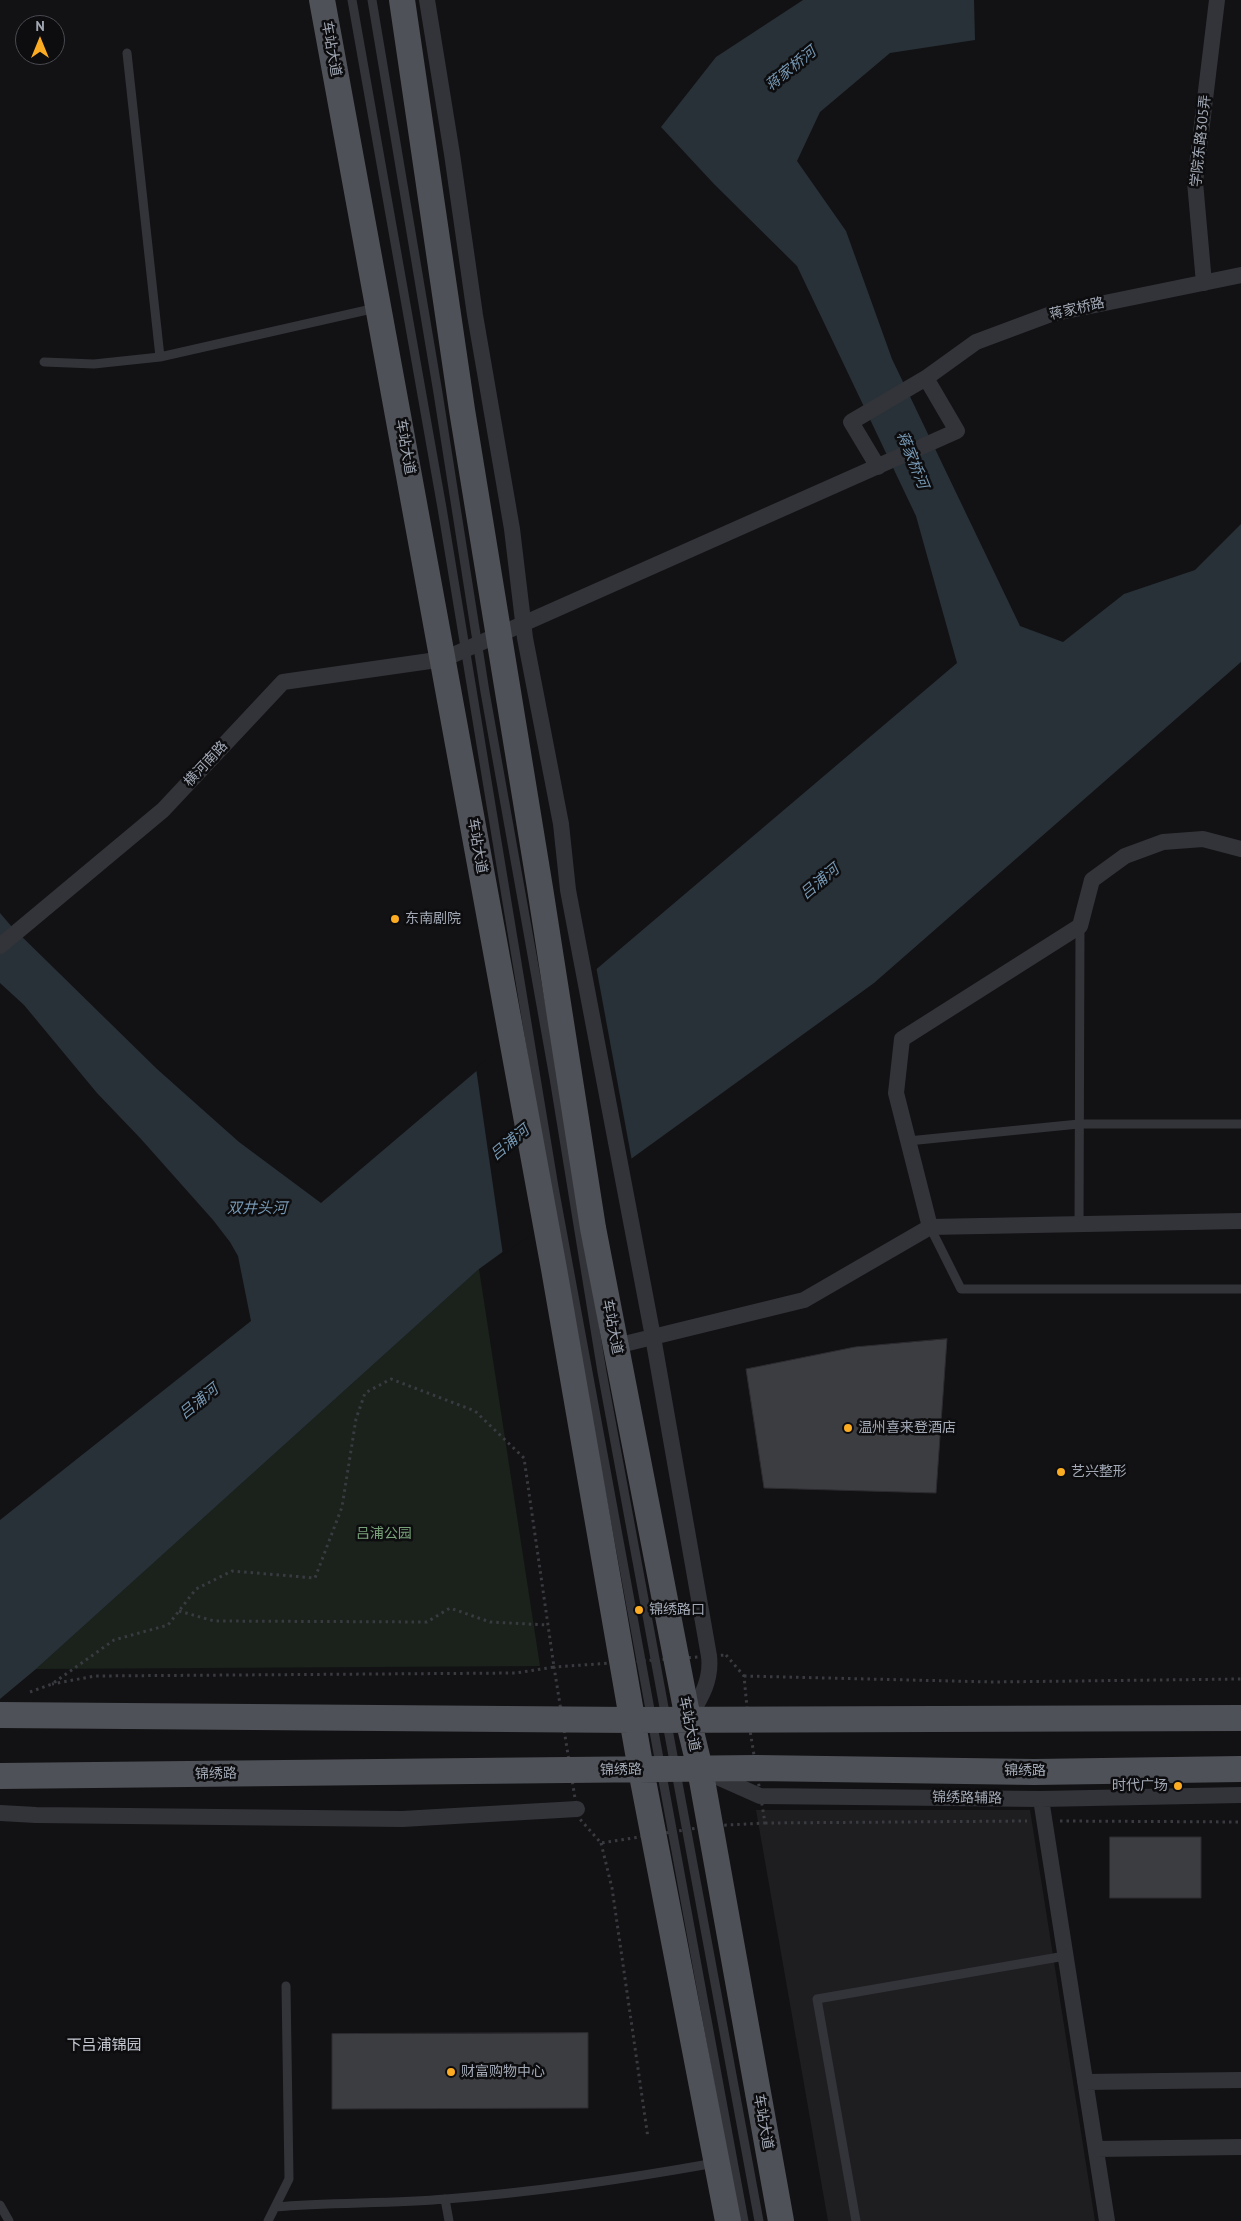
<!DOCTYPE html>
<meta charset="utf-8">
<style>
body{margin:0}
#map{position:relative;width:1241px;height:2221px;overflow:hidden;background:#121214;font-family:"PT Sans",sans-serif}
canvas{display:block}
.north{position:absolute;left:15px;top:15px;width:50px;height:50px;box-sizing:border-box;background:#0d0d0f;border:1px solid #494b51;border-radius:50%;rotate:0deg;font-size:14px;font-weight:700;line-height:20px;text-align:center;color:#a2a9b5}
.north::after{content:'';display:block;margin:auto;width:18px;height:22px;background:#fcac22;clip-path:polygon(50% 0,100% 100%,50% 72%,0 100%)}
</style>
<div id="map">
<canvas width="1241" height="2221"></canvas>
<div class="north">N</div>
</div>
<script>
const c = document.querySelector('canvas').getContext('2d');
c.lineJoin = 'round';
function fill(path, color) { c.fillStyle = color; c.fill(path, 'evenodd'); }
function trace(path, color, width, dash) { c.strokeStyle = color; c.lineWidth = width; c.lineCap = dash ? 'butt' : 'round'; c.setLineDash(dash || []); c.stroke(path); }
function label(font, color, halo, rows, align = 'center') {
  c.font = font + ' "PT Sans","Noto Sans SC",sans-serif'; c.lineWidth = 5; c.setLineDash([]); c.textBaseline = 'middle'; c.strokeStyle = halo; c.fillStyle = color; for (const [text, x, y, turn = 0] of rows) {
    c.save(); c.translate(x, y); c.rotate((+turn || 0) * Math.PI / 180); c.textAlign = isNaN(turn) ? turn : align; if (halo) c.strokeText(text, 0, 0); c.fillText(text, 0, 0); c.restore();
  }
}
fill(new Path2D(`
 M756 1810H1030L1095 2221H828Z`), '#1e1e21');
fill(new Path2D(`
 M479 1269 540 1666 36 1669Z`), '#1a221b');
fill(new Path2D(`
 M803 0H974L975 40 890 53 820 112 797 161 846 231 892 359 1020 626 1063 642 1124 594 1195 570 1241 524V662L874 983 479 1269 36 1669 0 1699V1520L251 1321 238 1256 230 1242 213 1220 141 1139 97 1093 24 1005 0 983V913L12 927 157 1069 239 1142 321 1203 957 663 916 516 797 266 714 184 661 127 716 57Z`), '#283138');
fill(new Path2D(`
 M596 966 632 1161 503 1255 476 1068Z`), '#121214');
const building = new Path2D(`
 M947 1339 936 1493 764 1488 746 1369 855 1347Z
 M1110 1837H1201V1898H1110Z
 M588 2033V2108L332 2109V2034Z`);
fill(building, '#3c3d41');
trace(building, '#2c2c30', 1);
trace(new Path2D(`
 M179 1611 214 1621 427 1622 450 1608 490 1622 548 1625
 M726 1655 744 1676 748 1718 765 1823 710 1826 601 1843 578 1817 554 1667Z
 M744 1676 993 1682 1241 1679
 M30 1692 52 1684 114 1640 168 1625 196 1589 232 1571 315 1578 342 1507 356 1419 365 1393 391 1379 475 1411 524 1458 554 1667 516 1673 95 1676 52 1684
 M1060 1821 1241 1822
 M765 1823 1027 1821
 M601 1843 612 1888 648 2138`), '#393b40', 3, [2.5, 4]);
trace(new Path2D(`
 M352 0 442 508 554 1187 744 2221
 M372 0 438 393 485 692 554 1078 602 1372 759 2221
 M127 53 160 357
 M44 362 94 364 160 357 376 308
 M908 1141 1079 1124H1241
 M1079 1224 1080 926
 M930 1227 961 1289H1241
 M445 2199 449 2221
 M0 2205 9 2221
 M275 2207C332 2202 389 2204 446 2199 536 2192 626 2179 715 2163
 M268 2221 289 2179 286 1986
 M856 2221 817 1999 1065 1956`), '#333439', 9);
trace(new Path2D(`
 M427 0 452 154 475 315 512 529 525 638 561 824 568 890 653 1337 709 1656C712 1681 700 1699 688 1719
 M1204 283 1195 182 1217 0
 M878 467 851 422 926 378 976 342 1051 314 1241 275
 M0 946 163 810 283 682 444 659 957 431 926 378
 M930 1227 896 1093 902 1039 1080 926 1092 880 1125 856 1163 842 1203 839 1241 849
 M616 1346 804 1300 930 1227 1241 1221
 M706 1772 760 1796 1041 1799 1241 1795
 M1041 1799 1107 2221
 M0 1813 36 1815 402 1819 577 1809
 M1085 2082 1241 2080
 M1096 2149 1241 2147`), '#333439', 16);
trace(new Path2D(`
 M322 0 554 1269 641 1770 728 2221
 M402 0 462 410 540 888 593 1228 688 1719 700 1769 781 2221
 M0 1715 632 1720 1241 1718
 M0 1776 756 1768 1034 1772 1241 1769`), '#4f5158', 26);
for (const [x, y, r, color] of [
 [395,919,5,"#fcac22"],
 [848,1428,5,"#fcac22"],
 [1061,1472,5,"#fcac22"],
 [639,1610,5,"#fcac22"],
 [1178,1786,5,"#fcac22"],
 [451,2072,5,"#fcac22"]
]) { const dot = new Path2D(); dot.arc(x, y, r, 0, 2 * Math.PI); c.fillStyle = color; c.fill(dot); trace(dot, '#0d0d0f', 2); }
label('14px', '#a2a9b5', '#0d0d0f', [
 ["车站大道",331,49,80],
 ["学院东路305弄",1201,141,-84],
 ["蒋家桥路",1077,309,-13],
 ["车站大道",405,447,80],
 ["横河南路",206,764,-47],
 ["车站大道",477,846,80],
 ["车站大道",612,1327,79],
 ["车站大道",689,1724,78],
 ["锦绣路",621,1770,-1],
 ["锦绣路",1025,1771],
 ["锦绣路",216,1774,-1],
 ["锦绣路辅路",967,1798,1],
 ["车站大道",763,2122,80]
]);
label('14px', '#a2a9b5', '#0d0d0f', [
 ["东南剧院",405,919],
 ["温州喜来登酒店",858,1428],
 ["艺兴整形",1071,1472],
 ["锦绣路口",649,1610],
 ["时代广场",1168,1786,"right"],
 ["财富购物中心",461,2072]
], 'left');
label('14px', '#78a179', '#0d0d0f', [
 ["吕浦公园",384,1534]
]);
label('italic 15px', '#7798b3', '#0d0d0f', [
 ["蒋家桥河",791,69,-39],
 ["蒋家桥河",912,460,68],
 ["吕浦河",820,882,-40],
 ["吕浦河",510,1143,-40],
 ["双井头河",257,1209],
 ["吕浦河",199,1402,-39]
]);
label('15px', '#c4c8d1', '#0d0d0f', [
 ["下吕浦锦园",104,2046]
]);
</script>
